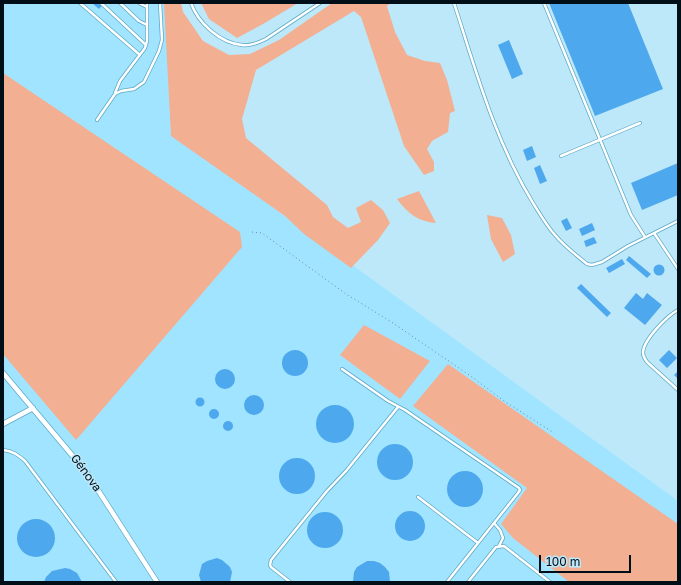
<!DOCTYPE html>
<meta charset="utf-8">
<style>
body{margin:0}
#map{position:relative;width:681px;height:585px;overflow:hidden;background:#bce8f9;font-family:"Golos Text",sans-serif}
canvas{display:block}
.frame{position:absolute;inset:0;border:4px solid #000f17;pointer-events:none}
.scale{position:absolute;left:539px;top:555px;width:92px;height:18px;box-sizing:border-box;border:2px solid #000f17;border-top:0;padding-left:5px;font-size:12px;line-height:14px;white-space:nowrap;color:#000f17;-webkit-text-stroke:3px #bce8f9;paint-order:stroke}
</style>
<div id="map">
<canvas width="681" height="585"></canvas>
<div class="frame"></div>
<div class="scale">100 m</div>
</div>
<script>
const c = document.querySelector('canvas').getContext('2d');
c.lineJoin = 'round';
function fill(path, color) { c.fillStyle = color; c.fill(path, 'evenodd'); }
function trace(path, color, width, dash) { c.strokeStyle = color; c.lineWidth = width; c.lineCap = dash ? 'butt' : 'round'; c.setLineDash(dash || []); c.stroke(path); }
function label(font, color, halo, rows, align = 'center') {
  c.font = font + ' "Golos Text",sans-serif'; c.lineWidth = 3; c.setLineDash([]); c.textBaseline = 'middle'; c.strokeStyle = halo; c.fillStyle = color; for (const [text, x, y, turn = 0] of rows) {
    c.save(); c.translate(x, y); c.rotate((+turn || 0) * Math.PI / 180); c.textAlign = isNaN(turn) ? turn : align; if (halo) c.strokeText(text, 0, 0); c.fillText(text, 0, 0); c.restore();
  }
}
fill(new Path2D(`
 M3 3H167L177 138 678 501V582H3Z`), '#a1e4ff');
fill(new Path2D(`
 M164 3H181L183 12 203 41 229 55 250 54 279 40 332 3H391L387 6 395 32 407 55 425 61 440 63 447 80 455 111 450 113 448 132 432 141 427 149 434 162V171L424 175 404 146 361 17 354 11 256 70 242 119 246 138 327 205 333 217 348 228 361 222 356 208 371 200 383 210 390 223 378 240 351 268 304 234 285 216 171 136Z
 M201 3H298L263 24 237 38 209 19Z
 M3 73 240 232 242 247 76 440 3 354Z
 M419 191 436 223C419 222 407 213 397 199Z
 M487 215 502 218 511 235 515 254 503 262 491 239Z
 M364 325 430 361 400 399 340 355Z
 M448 364 678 524V582H569L513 538 501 524 527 488 413 406Z`), '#f3af92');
fill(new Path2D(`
 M92 3H104L99 9Z
 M549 3H628L663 89 595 116Z
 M509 40 523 74 512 79 498 45Z
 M532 146 536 157 527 161 523 150Z
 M678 163V195L642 210 631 183Z
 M540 165 547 181 540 184 534 168Z
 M567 218 572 228 566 231 561 221Z
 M592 223 595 230 582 236 579 229Z
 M594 237 597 243 586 247 584 241Z
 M629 256 651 274 647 278 626 260Z
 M622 259 625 264 609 273 606 268Z
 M653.5 270a5.5 5.5 0 1 1 11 0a5.5 5.5 0 1 1-11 0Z
 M581 284 611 313 607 317 577 288Z
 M636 293 643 299 647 293 662 305 645 325 624 308Z
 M282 363a13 13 0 1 1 26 0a13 13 0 1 1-26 0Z
 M669 350 677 358 667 368 659 360Z
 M215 379a10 10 0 1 1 20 0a10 10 0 1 1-20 0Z
 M678 371V379L674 375Z
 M244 405a10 10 0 1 1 20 0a10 10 0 1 1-20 0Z
 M195.5 402a4.5 4.5 0 1 1 9 0a4.5 4.5 0 1 1-9 0Z
 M316 424a19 19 0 1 1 38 0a19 19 0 1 1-38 0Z
 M209 414a5 5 0 1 1 10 0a5 5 0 1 1-10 0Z
 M223 426a5 5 0 1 1 10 0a5 5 0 1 1-10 0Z
 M377 462a18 18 0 1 1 36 0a18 18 0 1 1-36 0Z
 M279 476a18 18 0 1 1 36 0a18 18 0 1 1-36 0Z
 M447 489a18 18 0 1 1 36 0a18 18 0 1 1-36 0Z
 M395 526a15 15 0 1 1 30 0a15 15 0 1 1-30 0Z
 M307 530a18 18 0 1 1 36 0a18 18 0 1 1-36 0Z
 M17 538a19 19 0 1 1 38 0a19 19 0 1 1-38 0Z
 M217 558 222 560 230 567 232 572 230 582H201L199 575 202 564 207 561Z
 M367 561H374L380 563 385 567 389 572 390 582H353L354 572 357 567Z
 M65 568 70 569 77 573 82 582H44L46 577 52 571Z`), '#4da8ee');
const service = new Path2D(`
 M80 3 140 55
 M101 3 146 45
 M120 3 139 21 147 25
 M139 3 147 7
 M191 3C198 23 220 43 242 45 250 46 258 43 266 39L320 3
 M454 3C476 71 495 141 533 203 540 214 546 225 555 235 564 246 576 255 587 264L592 265 602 262 628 246 678 221
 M544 3 631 215 645 237
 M115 93 120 81 145 48 147 41V3
 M97 120 115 94 121 91 134 89 144 82 159 51 162 40 160 3
 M561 156 640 123
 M654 233 678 269
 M678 310C667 316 643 340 643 353 643 357 645 359 647 362L678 390
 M342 369 388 401 405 410 519 488 520 490 518 493 447 582
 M3 450C13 451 18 455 25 461L116 582
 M418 497 478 543
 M494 523 500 530 503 538 499 546
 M290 582 271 567 270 565 271 560 327 491 346 471 398 407
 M468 582 496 547 504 546 550 582`);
const minor = new Path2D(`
 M3 373 87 473 157 582
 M3 424 33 408`);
trace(service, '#5da9c5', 4);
trace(minor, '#5da9c5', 6);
trace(new Path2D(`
 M252 232 262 233 266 236 346 294 393 323 472 377 504 401 554 433`), '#6b8a98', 1, [1, 3]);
trace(service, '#fff', 2.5);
trace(minor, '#fff', 4.5);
label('12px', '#000f17', '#bce8f9', [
 ["Génova",86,473,54]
]);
</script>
